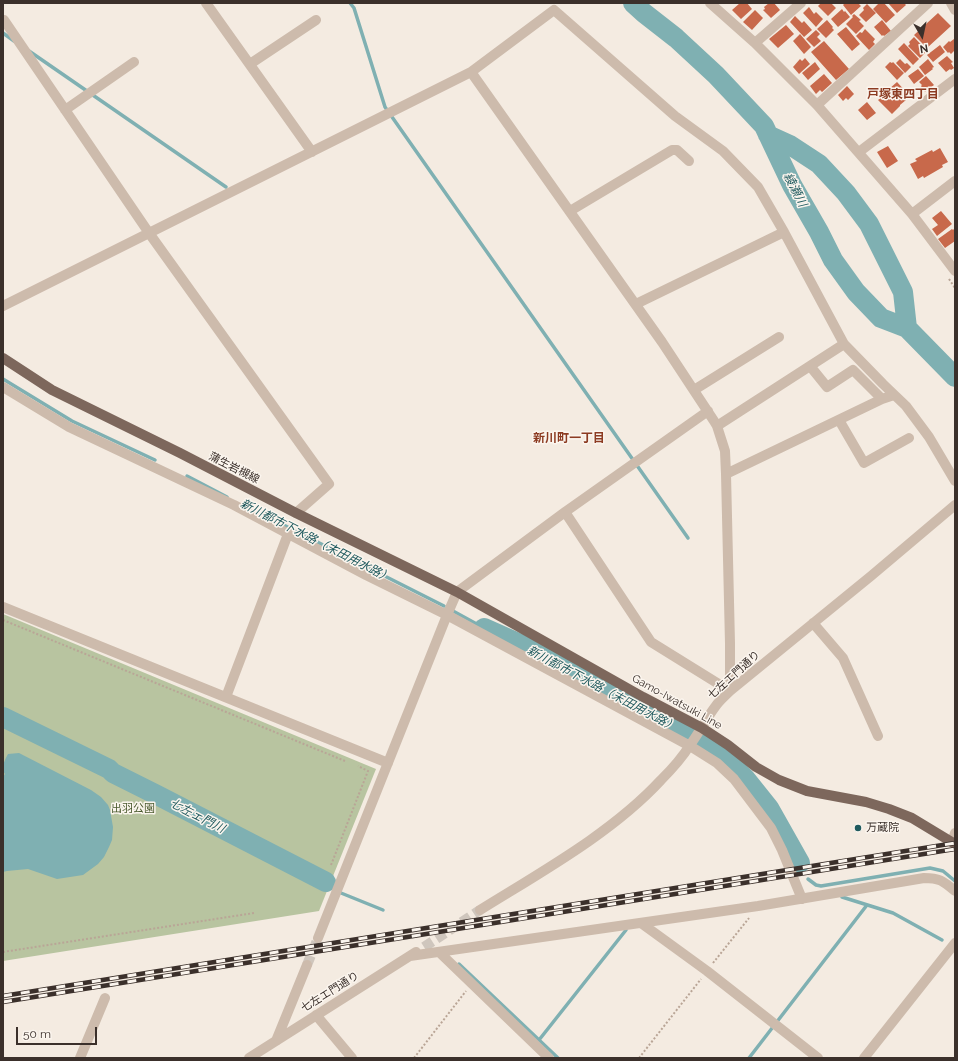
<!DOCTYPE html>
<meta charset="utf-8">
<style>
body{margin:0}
#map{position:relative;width:958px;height:1061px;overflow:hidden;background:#f4ebe1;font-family:Raleway,sans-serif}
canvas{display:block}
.frame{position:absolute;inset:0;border:4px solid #3b302b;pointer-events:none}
.north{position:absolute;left:902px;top:16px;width:40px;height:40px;-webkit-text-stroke:3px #fbf5ee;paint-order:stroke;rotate:171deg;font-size:11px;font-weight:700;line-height:16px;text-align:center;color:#3b302b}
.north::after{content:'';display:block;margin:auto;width:14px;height:18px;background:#3b302b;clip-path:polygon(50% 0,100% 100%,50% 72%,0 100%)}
.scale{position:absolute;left:16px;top:1027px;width:81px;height:18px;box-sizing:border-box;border:2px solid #3b302b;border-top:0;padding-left:5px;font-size:12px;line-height:14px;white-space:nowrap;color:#3b302b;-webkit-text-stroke:3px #fbf5ee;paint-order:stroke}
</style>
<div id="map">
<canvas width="958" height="1061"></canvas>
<div class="frame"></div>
<div class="north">N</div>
<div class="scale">50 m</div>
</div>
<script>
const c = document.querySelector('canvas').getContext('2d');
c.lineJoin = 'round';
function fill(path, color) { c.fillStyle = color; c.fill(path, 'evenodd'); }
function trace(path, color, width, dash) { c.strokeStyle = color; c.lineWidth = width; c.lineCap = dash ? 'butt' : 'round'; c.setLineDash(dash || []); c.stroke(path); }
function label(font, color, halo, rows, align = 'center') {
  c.font = font + ' Raleway,"Noto Sans JP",sans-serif'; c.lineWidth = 3; c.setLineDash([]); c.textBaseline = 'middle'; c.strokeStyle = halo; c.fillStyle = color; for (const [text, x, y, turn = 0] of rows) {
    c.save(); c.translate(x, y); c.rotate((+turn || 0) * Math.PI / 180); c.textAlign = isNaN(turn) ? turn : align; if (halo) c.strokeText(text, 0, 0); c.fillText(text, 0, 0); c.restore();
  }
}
fill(new Path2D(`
 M3 614 376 769 319 911 3 961Z`), '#b8c4a0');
fill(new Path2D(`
 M19 753 91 790 101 797 108 805 110 810 113 827 112 840 109 847 104 857 98 864 83 875 57 879 28 869 7 871 3 872V777L5 774C0 768 5 760 8 754Z`), '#7fb0b2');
trace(new Path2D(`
 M350 3 354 8 385 107 688 538
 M3 33 14 41
 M29 51 226 187
 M3 379 72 421 155 460
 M187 476 227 497
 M256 511 444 606
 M453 611 484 628
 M808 879 816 885 821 886 930 868 943 871 955 881
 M326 882 341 893 383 910
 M842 897 893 913 942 940
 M459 964 558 1058
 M539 1040 626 930
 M749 1058 867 905`), '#7fb0b2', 3.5);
trace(new Path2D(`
 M633 3 644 13 676 38 716 75 764 126 792 185 819 232 833 260 856 292 881 318 907 328 955 377
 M768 135 790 145 819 164 846 193 869 224 903 292 907 328
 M484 628 520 644 631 705 688 734
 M3 717 109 769 113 773 157 795 326 882
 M703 742 727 760 745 778 769 808 800 863`), '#7fb0b2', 20);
fill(new Path2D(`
 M740 3H747L752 9 741 19 732 10Z
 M769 3H774L780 10 771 18 763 10 765 9 764 7Z
 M821 3H831L836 8 828 16 818 6Z
 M845 3H858L861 6 851 15 843 5Z
 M879 3H884L895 15 886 23 873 9Z
 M888 3H904L906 5 897 13Z
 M867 4 876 13 866 22 859 15 864 10 863 8Z
 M809 7 814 14 816 12 823 19 816 27 803 13Z
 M842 9 844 12 845 11 850 17 838 27 831 19Z
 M755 10 763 18 752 30 743 22Z
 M938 13 951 26 927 48 914 35Z
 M854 14 861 20 859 21 864 26 856 34 846 24 853 17 852 16Z
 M795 16 802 23 804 21 812 30 804 37 790 22Z
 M827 20 833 27 832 28 834 30 826 38 817 29Z
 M882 20 891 31 884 36 883 35 882 36 874 27Z
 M786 25 794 34 778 48 769 39Z
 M846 27 860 44 852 51 837 34Z
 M865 29 875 39 873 42 875 44 869 50 856 36 860 32 862 33Z
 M816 30 820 34 817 37 821 41 814 47 806 39Z
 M800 34 811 47 804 54 793 41Z
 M914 37 927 51 920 58 908 46 910 44 909 42Z
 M954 39 955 40V50L951 54 949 52 948 53 943 47 949 41 950 42Z
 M824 41 849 69 836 80 811 52Z
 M904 43 919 59 913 65 898 49Z
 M940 45 945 52 933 62 927 55Z
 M947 56 953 62 951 63 954 68 951 70 950 69 946 72 938 63Z
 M805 58 810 64 799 74 793 67 800 59 802 61Z
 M900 59 905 64 907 63 911 67 905 73 896 63Z
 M928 59 934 67 932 68 933 69 925 75 919 67Z
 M815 62 820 69 808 80 802 73Z
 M890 62 892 63 893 62 904 73 897 80 885 67Z
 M918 69 924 76 914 84 908 76Z
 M824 74 832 83 822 92 820 90 816 94 810 86Z
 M926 76 934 85 925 92 921 86 922 85 919 82Z
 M897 82 909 95 905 99 906 100 900 105V106L892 114 878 100 883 96 881 93 887 88 889 89Z
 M847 86 854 94 848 100 846 98 843 101 838 95Z
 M867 102 876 113 867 120 858 110Z
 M888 146 898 161 887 168 877 152Z
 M940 148 948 162 942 165 943 167 924 178 923 176 918 179 910 164 917 161 915 159 932 150 933 152Z
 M941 211 952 224 937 236 932 229 938 225 932 218Z
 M955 228V241L945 248 938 239 952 229 953 230Z`), '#c8694b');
trace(new Path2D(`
 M424 947 480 910
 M307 965 318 938`), '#cfc6bd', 10, [10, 5]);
trace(new Path2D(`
 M949 279 955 288
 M3 620 345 761
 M331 865 368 771 358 766
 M3 952 254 913
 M713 963 749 918
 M414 1058 466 991
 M639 1058 701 979`), '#b9a596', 2, [2, 2]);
trace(new Path2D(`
 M206 3 312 152
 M710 3 755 43 817 105 912 214 955 271
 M951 3 955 10
 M4 20 149 233 329 484 296 513
 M755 43 801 3
 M250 64 316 20
 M471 72 662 342 714 421 717 426 725 451 726 474 730 643V691L651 642 565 512
 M817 105 928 3
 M65 110 134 62
 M859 152 955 79
 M570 211 672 150H677L689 161
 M912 214 955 181
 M636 304 784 232
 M3 306 471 72 554 10 675 116 723 151 758 187 784 232 844 344 883 384 906 406 929 437 955 481
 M810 366 827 387 853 370 882 399
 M3 387 69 427 234 505 366 575 447 615 690 746 717 763 734 779 771 828 782 850 802 899
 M694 390 779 337
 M839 420 864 463 909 438
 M717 426 844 344
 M726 474 882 399 894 395
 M3 607 388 763
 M813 623 843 658 878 736
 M226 697 288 534
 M952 842 955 833
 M480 910C541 872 612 833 661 780 671 770 682 758 690 745 699 733 706 719 715 707 719 701 725 696 730 691L871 576 955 505
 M641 923 707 971 818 1058
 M318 938 447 615 457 592 565 512 708 411
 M439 952 549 1058
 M410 956 758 906 924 878C940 878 943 881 955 891
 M316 1015 352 1058
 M276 1041 307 965
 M80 1058 105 998
 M249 1058 416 952
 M864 1058 955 943`), '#cdbbac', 10);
trace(new Path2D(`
 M3 358 52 390 180 453 296 513 457 592 643 697 702 728 728 745 756 767 779 780 807 791 866 802 889 809 912 818 955 844`), '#7d675c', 10);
const rail = new Path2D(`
 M3 996 955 843
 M3 1002 955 849`);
trace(rail, '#3b302b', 4.5);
trace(rail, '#fbf5ee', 3, [9]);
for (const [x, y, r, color] of [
 [858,828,4,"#1f5a5e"]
]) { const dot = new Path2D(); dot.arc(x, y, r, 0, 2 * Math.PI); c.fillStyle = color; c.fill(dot); trace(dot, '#fbf5ee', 1.5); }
label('11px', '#3b302b', '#fbf5ee', [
 ["蒲生岩槻線",234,468,27],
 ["七左エ門通り",734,675,-42],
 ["Gamo-Iwatsuki Line",677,702,29],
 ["七左エ門通り",330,992,-32]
]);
label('11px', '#4a5a2e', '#fbf5ee', [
 ["出羽公園",133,809]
]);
label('11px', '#3b302b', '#fbf5ee', [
 ["万蔵院",866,828]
], 'left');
label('bold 12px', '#8c3b22', '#fbf5ee', [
 ["戸塚東四丁目",903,94],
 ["新川町一丁目",569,438]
]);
label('italic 12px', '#1f5a5e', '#fbf5ee', [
 ["綾瀬川",795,190,63],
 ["新川都市下水路（末田用水路）",316,541,27],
 ["新川都市下水路（末田用水路）",602,689,28],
 ["七左ェ門川",197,816,27]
]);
</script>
